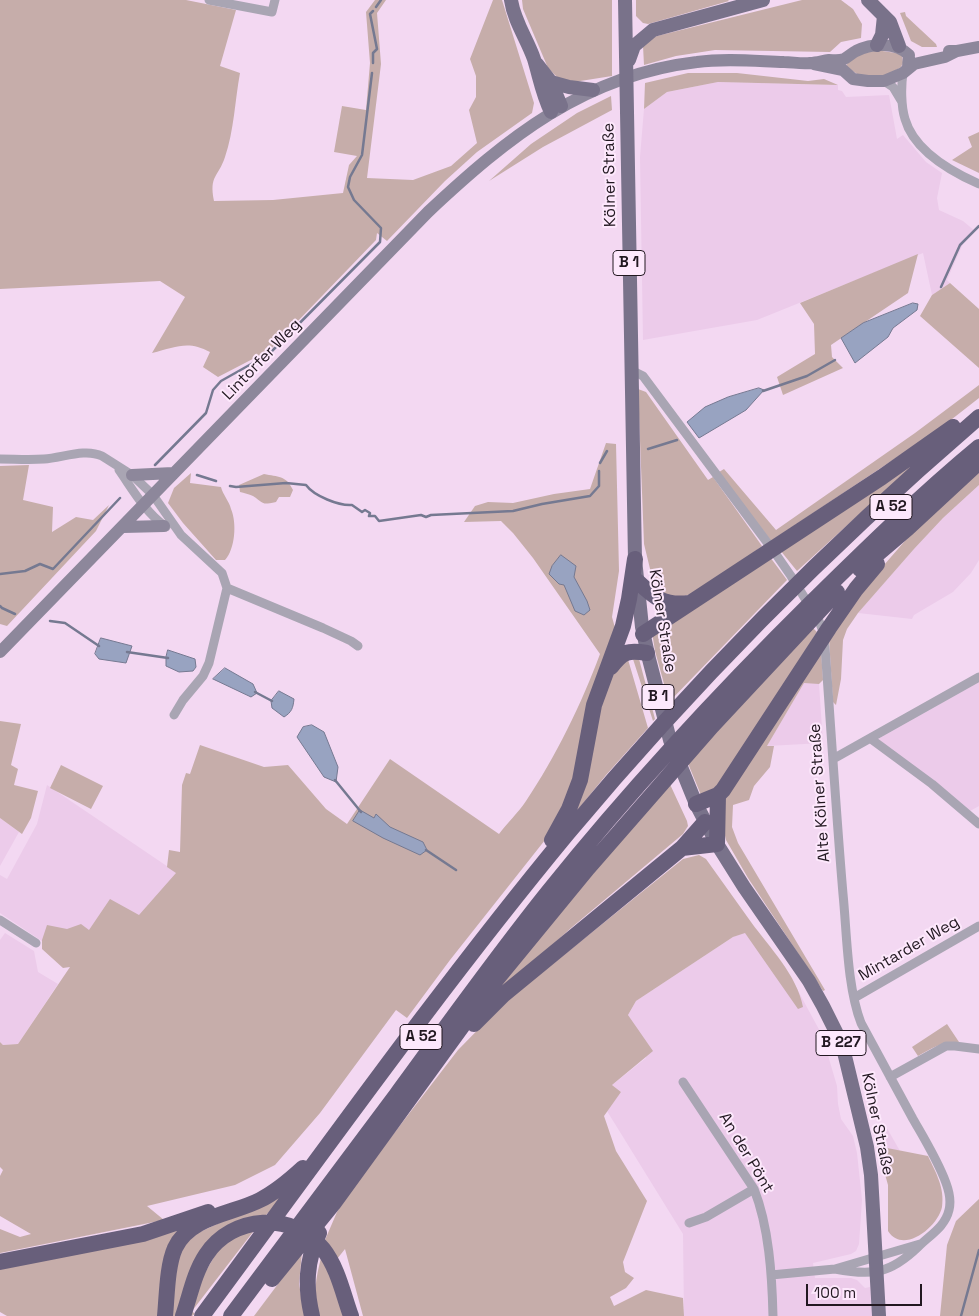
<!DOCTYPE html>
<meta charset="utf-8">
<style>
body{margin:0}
#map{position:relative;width:979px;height:1316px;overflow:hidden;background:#f3d8f2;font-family:"Space Grotesk",sans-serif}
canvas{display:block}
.scale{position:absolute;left:806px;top:1284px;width:116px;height:22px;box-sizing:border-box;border:2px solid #221821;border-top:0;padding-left:6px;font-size:15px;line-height:18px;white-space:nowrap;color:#221821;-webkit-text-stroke:4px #fde8fc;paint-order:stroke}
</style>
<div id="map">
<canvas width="979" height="1316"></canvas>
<div class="scale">100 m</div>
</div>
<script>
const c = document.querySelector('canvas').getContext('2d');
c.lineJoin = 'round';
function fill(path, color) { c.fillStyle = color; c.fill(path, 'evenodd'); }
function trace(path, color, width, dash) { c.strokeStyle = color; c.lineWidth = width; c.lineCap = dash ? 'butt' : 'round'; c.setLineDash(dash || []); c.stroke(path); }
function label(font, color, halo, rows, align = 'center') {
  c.font = font + ' "Space Grotesk",sans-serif'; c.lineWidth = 4; c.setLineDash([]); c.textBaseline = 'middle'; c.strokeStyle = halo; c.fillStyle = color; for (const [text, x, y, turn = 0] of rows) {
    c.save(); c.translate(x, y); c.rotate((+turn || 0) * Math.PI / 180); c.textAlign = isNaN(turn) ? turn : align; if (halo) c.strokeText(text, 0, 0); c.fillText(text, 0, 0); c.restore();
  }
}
fill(new Path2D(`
 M718 82 838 85V90L842 91 846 97 889 95 897 139 903 135 926 162 942 173 937 198 939 210 963 221 975 231 966 237 947 280 950 283 932 295 923 253 757 320 643 340 640 157 644 109 667 92Z
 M979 485V560L971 573 953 592 914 615 912 619 858 613 914 549 943 518Z
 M814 665 819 684 823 743 767 746Z
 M979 682V806L970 811 878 739Z
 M47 785 183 877 109 986 0 913V875L7 879 37 824Z
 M0 818 19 832 0 866Z
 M745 932 796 987 822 1035 837 1086 838 1104 841 1119 853 1136 857 1153 862 1200 859 1244 856 1251 851 1254 813 1263 815 1278H851L857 1280 865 1288 870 1287 872 1316H684L683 1234 607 1111 621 1092 612 1085 646 1058 628 1015 636 1001 733 937Z
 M5 933 34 951 38 972 58 984 18 1044 3 1045 0 1042V940Z
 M884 1123 900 1151 877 1146 873 1129Z`), '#eccbea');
fill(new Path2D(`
 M0 0H186L236 10 220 66 240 73C235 100 234 131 225 157 218 178 209 175 214 201L273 200 343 193 349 165 357 156 334 152 342 106 366 110 370 63 366 12 375 0H386L377 13 381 64 367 178 413 180 451 166 477 143 469 110 476 97V76L470 59 493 0H502L534 103 532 113 477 152 445 181 387 241 377 233 376 240 270 350 218 377 203 367 210 352C188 340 176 347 152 353L185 297 160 281 0 289Z
 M522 0H612V76L574 82 559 79 548 68 523 9Z
 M636 0H728L729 1 648 24 643 23 636 16Z
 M802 0H841L853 9 862 24 861 38 841 42 830 52 715 50 676 56 644 65 643 46 653 37Z
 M905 12 906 16 936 44 937 47H922L911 41 900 13Z
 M876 50 902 54 903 63 901 67 887 76 859 75 846 67C849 56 866 53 876 50Z
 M688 73H737L808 81 824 79 838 85 718 82 667 92 644 109 645 83Z
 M611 96 612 110 543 147 489 181 531 144 577 113Z
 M979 132V173L952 160 972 147 968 137Z
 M918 254 908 293 831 345 832 357 843 368 783 395 777 377 815 354 814 324 800 303Z
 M950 283 979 309V368L920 316 932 295Z
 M979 385V398L938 430 771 541 719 472 724 469 776 530 915 433Z
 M638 389 646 392 708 480 713 477 762 546C741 562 720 580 697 592 688 596 677 597 667 599L661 588 652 577 644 544Z
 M606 443 616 444 619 571 612 617 617 635 574 783 545 840 450 960 407 1018 396 1010 320 1113 275 1165 235 1185 147 1206 164 1220 0 1253V1229L20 1237 31 1234 0 1216V1176L3 1170 0 1167V1042L3 1045 18 1044 70 967 63 968 42 949V940L47 925 67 929 81 924 89 930 110 899 139 915 176 873 167 867 169 850 180 852 182 785 186 773 190 774 200 745 264 767 288 765 326 809 347 824 390 759 499 834C507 823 518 813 526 801 555 758 582 703 600 654L533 558 513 533 501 521 464 522 475 506 488 502 513 503 554 494 590 489Z
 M931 449 797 571 780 550Z
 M29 465 23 500 53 507 52 532 76 517 93 520 109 505 96 531 7 626 0 624V466Z
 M979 472V485L943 518 914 549 858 613 847 629 843 640 841 679 836 705 833 702 829 639 857 596 911 534Z
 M191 473 190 483 221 487C223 495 229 501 231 509 237 523 235 549 225 560H216L183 523 168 503 174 488Z
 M264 474C278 477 286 475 293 490L290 497H279L276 502C261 505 265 504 253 496 249 494 244 493 240 492L239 485Z
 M770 557 787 580 669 702 655 651 652 632Z
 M812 627 817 632 718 788 701 795 687 761Z
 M821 650 823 680 819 684 804 683 767 746H774L770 767 754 786 749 800 733 805 732 827 738 843 825 990 823 991 748 878 726 840 721 818 724 799Z
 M627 656 648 728 606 775 572 817 595 723 615 667Z
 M632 656 639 659 655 719 653 721Z
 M0 721 21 724 11 765 18 769 14 785 38 791 31 818 22 834 0 818Z
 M61 765 103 786 91 809 50 788Z
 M668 780 687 821 688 826 683 834 571 928 481 1010Z
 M699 855 706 859C721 880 736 901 751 922 770 948 797 975 803 1007L798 1009 745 933 733 937 636 1001 628 1015 653 1051 612 1085 621 1092 604 1116 616 1151 647 1201 623 1262 625 1272 634 1278 626 1288 610 1297 614 1306 646 1290 683 1298 684 1316H363L345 1249 337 1259 325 1240 337 1212 358 1180 458 1050 504 1003 683 859Z
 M947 1024 959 1042C943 1041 932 1048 918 1056L912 1047Z
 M877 1146 928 1156C936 1173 945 1188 942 1207 938 1227 903 1255 888 1231V1185Z
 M287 1192 266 1215 235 1222 179 1316H169L178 1255 191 1236Z
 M979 1199V1316H940L947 1245 956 1221Z
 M256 1228 192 1311 195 1314 192 1316H186L215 1247Z
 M178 1229 159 1316H7L0 1312V1265Z
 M302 1252 299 1284 305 1316H254Z
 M321 1258 332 1279 345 1316H320C312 1297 316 1277 321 1258Z`), '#c6adaa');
const water = new Path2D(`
 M913 303 918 304 917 310 893 328 888 337 855 363 841 338 863 323Z
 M759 388 764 390 746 410 699 438 687 422 705 407 728 397Z
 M561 555 576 566 574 577 587 601 590 610 584 615 575 611 564 585 559 584 549 574 552 566Z
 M101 638 132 646 126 663 99 659 95 654Z
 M168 650 195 659 196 667 193 671 179 672 166 666V657Z
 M225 668 253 684 257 693 251 697 213 679Z
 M279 691 294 699C293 708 292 712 284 717L272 708 271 701Z
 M312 725 324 732 338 767 336 782 324 777 297 737 303 727Z
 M360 810 374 818 376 814 390 827 423 842 427 850 420 855 383 838 353 821Z`);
fill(water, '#98a3c1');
trace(water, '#757991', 1);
trace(new Path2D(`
 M376 7 381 0
 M373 63V53L377 49 370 14 373 11
 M941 287 960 245 979 226
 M763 391 807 376 835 360
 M648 449 677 440
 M600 463 607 451
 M155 465 206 413 213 390 221 381 269 354 380 242 381 228 354 200 348 187 350 177 362 155 372 73
 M197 475 216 481
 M230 486 236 487 286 483 306 485C314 496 339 506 352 505L362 512 365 510 370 513 369 516H375L379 521 421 515 426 517 431 515 513 511 542 504 590 496 599 486V471
 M0 574 25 571 40 564 53 569 120 498
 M0 606 2 608 15 614
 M50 621 65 623 99 646
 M127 652 168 658
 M255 692 272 701
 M335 780 361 812
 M426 850 456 870
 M961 1316 979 1250`), '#757991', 2.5);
trace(new Path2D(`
 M209 0 272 12 275 0
 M903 73C901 86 901 106 905 119 914 151 952 172 979 184
 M884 81 893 87 902 102
 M631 370 643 376 775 553 791 576 819 621 822 629 825 647C831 729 836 812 843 894 847 934 847 986 861 1023 878 1055 896 1087 913 1119 925 1140 938 1161 946 1183 949 1191 951 1202 949 1210 945 1227 930 1235 918 1247 890 1274 872 1276 835 1269
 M0 459C14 459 29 460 44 459 62 458 85 448 102 456L132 475 153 495 181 535 222 573 227 588 323 628 351 641 358 646
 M119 470C133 490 145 512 166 527
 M174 715 183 700 203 676 209 663 227 588
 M871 739 932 784 979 824
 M833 759 979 677
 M0 920 36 943
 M854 998 979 926
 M890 1077 946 1046H955L979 1049
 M683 1082 754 1189C769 1227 772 1275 773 1316
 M689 1223 706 1217 754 1189
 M771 1275 835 1269 920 1244`), '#a9a5b3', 9);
trace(new Path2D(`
 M949 51H957L979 47
 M814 64 843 70 853 79 868 81H884L903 73 914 64 945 57 957 51
 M132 475 173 473
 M123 527 164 526
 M0 652 428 212C507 138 584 75 697 62 725 58 755 61 784 62 792 62 801 64 810 63 816 63 822 61 829 60 834 60 839 61 844 59 848 57 852 53 856 51 873 43 896 42 909 55L908 67`), '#8d879b', 12);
trace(new Path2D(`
 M511 0C514 21 527 39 534 59 540 79 542 93 551 112
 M625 0 635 559 642 627 649 659 670 740 696 804 717 844 744 887 809 981 823 1006 838 1036 844 1052 867 1147 871 1175 879 1316
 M868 0 890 22 899 46
 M877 45 882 35 884 16
 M629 60 634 46 653 30 763 0
 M537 64 551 82 561 106
 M551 82 569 87 593 90`), '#79728a', 14);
trace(new Path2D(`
 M860 569 908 528 979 462
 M637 581C655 598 663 606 689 603
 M643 634 882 477 953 427
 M611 667C623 651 628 650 647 653
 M696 804 718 795 723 790 829 628 856 589 877 564
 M552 840 569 809 580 780 594 705 623 626 629 599 635 559
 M682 848 717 844 718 795
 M474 1024 503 995 682 848 705 822
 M0 1262 143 1234 208 1212
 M272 1279 333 1204 492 985 588 868 712 726 837 592
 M165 1316C167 1296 167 1266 175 1248 190 1216 233 1214 260 1200 276 1192 290 1180 303 1168
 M183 1316C190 1296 194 1273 206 1255 232 1215 293 1211 323 1249 338 1268 343 1294 351 1316
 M202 1316C322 1154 439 989 567 834 693 683 831 544 979 417
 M231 1316C286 1242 342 1168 397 1094 447 1026 496 957 549 891 631 789 721 692 814 600 867 548 921 495 979 447
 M312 1316C305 1287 306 1261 319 1233`), '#685f7b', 16);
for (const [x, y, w] of [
 [629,263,32],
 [891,507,42],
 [658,697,32],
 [421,1037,42],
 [841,1043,50]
]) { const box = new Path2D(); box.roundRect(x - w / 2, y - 12.5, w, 25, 4); c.fillStyle = '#fde8fc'; c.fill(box); trace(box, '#221821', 1); }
label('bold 15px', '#221821', null, [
 ["B 1",629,263],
 ["A 52",891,507],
 ["B 1",658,697],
 ["A 52",421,1037],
 ["B 227",841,1043]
]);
label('16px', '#221821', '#fde8fc', [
 ["Kölner Straße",610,175,-91],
 ["Lintorfer Weg",262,360,-46],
 ["Kölner Straße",662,621,81],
 ["Alte Kölner Straße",820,793,-94],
 ["Mintarder Weg",909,949,-30],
 ["Kölner Straße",877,1124,78],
 ["An der Pönt",746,1153,59]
]);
</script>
